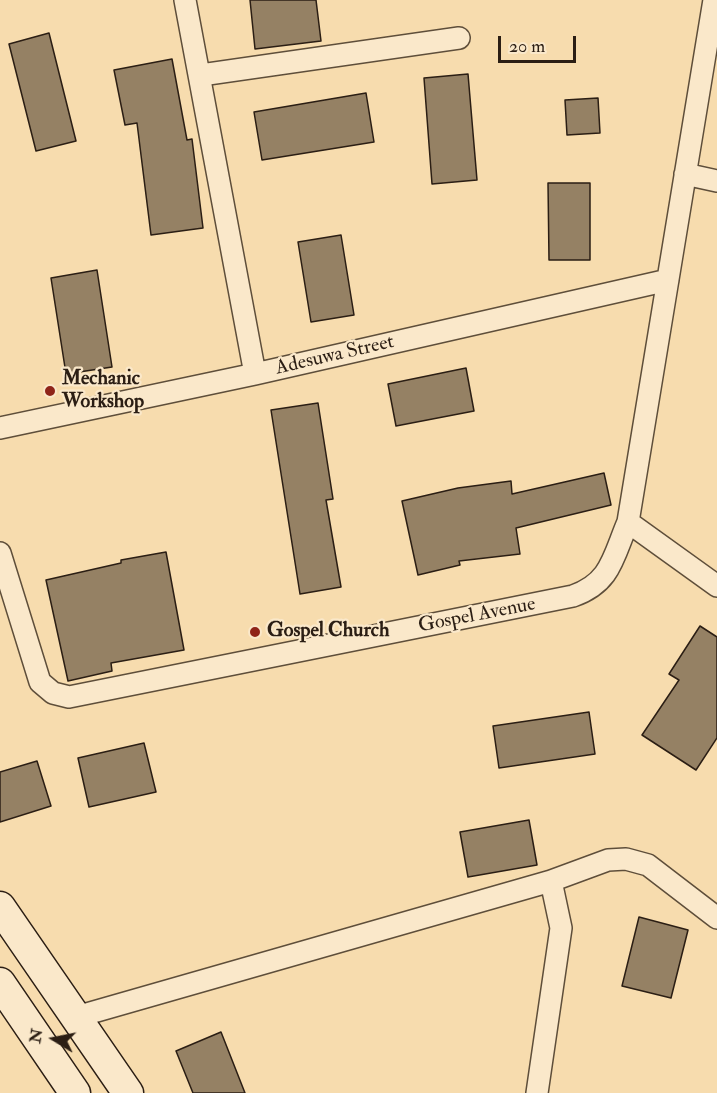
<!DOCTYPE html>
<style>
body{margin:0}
#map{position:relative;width:717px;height:1093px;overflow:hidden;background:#f7dcae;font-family:"IM FELL Double Pica",serif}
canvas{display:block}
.north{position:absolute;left:24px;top:1009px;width:60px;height:60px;-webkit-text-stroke:4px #fae8ca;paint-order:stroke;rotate:280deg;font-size:16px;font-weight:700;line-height:24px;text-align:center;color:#2b1e14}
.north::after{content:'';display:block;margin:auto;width:21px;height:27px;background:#2b1e14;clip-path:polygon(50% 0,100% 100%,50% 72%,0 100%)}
.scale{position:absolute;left:498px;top:36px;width:78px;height:27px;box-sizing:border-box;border:3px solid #2b1e14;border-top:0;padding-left:8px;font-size:18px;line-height:21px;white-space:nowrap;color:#2b1e14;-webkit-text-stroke:4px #fae8ca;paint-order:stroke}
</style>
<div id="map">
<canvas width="717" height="1093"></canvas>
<div class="north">N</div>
<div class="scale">20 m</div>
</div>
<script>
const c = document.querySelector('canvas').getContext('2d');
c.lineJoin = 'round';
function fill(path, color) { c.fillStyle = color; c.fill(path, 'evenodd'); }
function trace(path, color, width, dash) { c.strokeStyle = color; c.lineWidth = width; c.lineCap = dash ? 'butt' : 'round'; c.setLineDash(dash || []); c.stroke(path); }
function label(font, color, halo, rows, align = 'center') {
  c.font = font + ' "IM FELL Double Pica",serif'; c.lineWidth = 4.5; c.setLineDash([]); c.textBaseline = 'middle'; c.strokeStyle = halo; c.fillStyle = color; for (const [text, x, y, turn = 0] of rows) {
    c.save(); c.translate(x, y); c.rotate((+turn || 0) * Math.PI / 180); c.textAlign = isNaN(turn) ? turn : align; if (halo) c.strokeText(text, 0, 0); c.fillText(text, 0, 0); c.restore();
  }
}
const building = new Path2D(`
 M250 0H316L321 41 255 49Z
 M49 33 76 141 36 151 9 44Z
 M172 59 187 140 192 139 203 228 151 235 137 123 125 125 114 70Z
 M468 74 477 180 432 184 424 78Z
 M366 93 374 142 262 160 254 112Z
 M598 98 600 133 567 135 565 100Z
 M548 183H590V260H549Z
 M341 235 354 315 311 322 298 242Z
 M97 270 112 367 66 374 51 278Z
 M466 368 474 411 396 426 388 384Z
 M318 403 333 499 326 500 341 587 300 594 271 410Z
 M604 473 611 505 516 528 520 554 459 561 460 565 418 575 402 501 458 488 511 481 512 494Z
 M166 552 184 650 111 663 112 671 68 681 46 580 121 563V560Z
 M700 626 717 637V738L696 770 642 735 679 680 669 674Z
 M589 712 595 754 499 768 493 726Z
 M144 743 156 792 89 807 78 758Z
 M37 761 51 806 0 822V772Z
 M529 820 537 865 468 877 460 832Z
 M639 917 688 930 671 998 622 986Z
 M221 1032 245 1093H193L176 1051Z`);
fill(building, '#958164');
trace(building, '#2b1e14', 1.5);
const minor = new Path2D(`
 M185 0 255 374
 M201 75 459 38
 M685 174 717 181
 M0 428 255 374 668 280
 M628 522 717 586
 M0 553 40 682 53 693 69 697 573 596C611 583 613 557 628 522L714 0
 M76 1017 551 881 608 860 626 859 648 865 717 918
 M537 1093 561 928 551 881`);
const secondary = new Path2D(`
 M0 907 128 1093
 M0 983 75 1093`);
trace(minor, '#5e4e3a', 24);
trace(secondary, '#2b1e14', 33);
trace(minor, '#fae8ca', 21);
trace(secondary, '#fae8ca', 30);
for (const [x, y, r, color] of [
 [50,391,6,"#8f2418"],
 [255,632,6,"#8f2418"]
]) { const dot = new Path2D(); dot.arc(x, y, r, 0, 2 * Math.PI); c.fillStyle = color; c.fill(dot); trace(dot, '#fae8ca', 2); }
label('20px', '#2b1e14', '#fae8ca', [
 ["Adesuwa Street",335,356,-13],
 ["Gospel Avenue",477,616,-11]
]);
label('bold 20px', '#2b1e14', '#fae8ca', [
 ["Mechanic",62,380],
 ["Workshop",62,403],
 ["Gospel Church",267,632]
], 'left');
</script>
